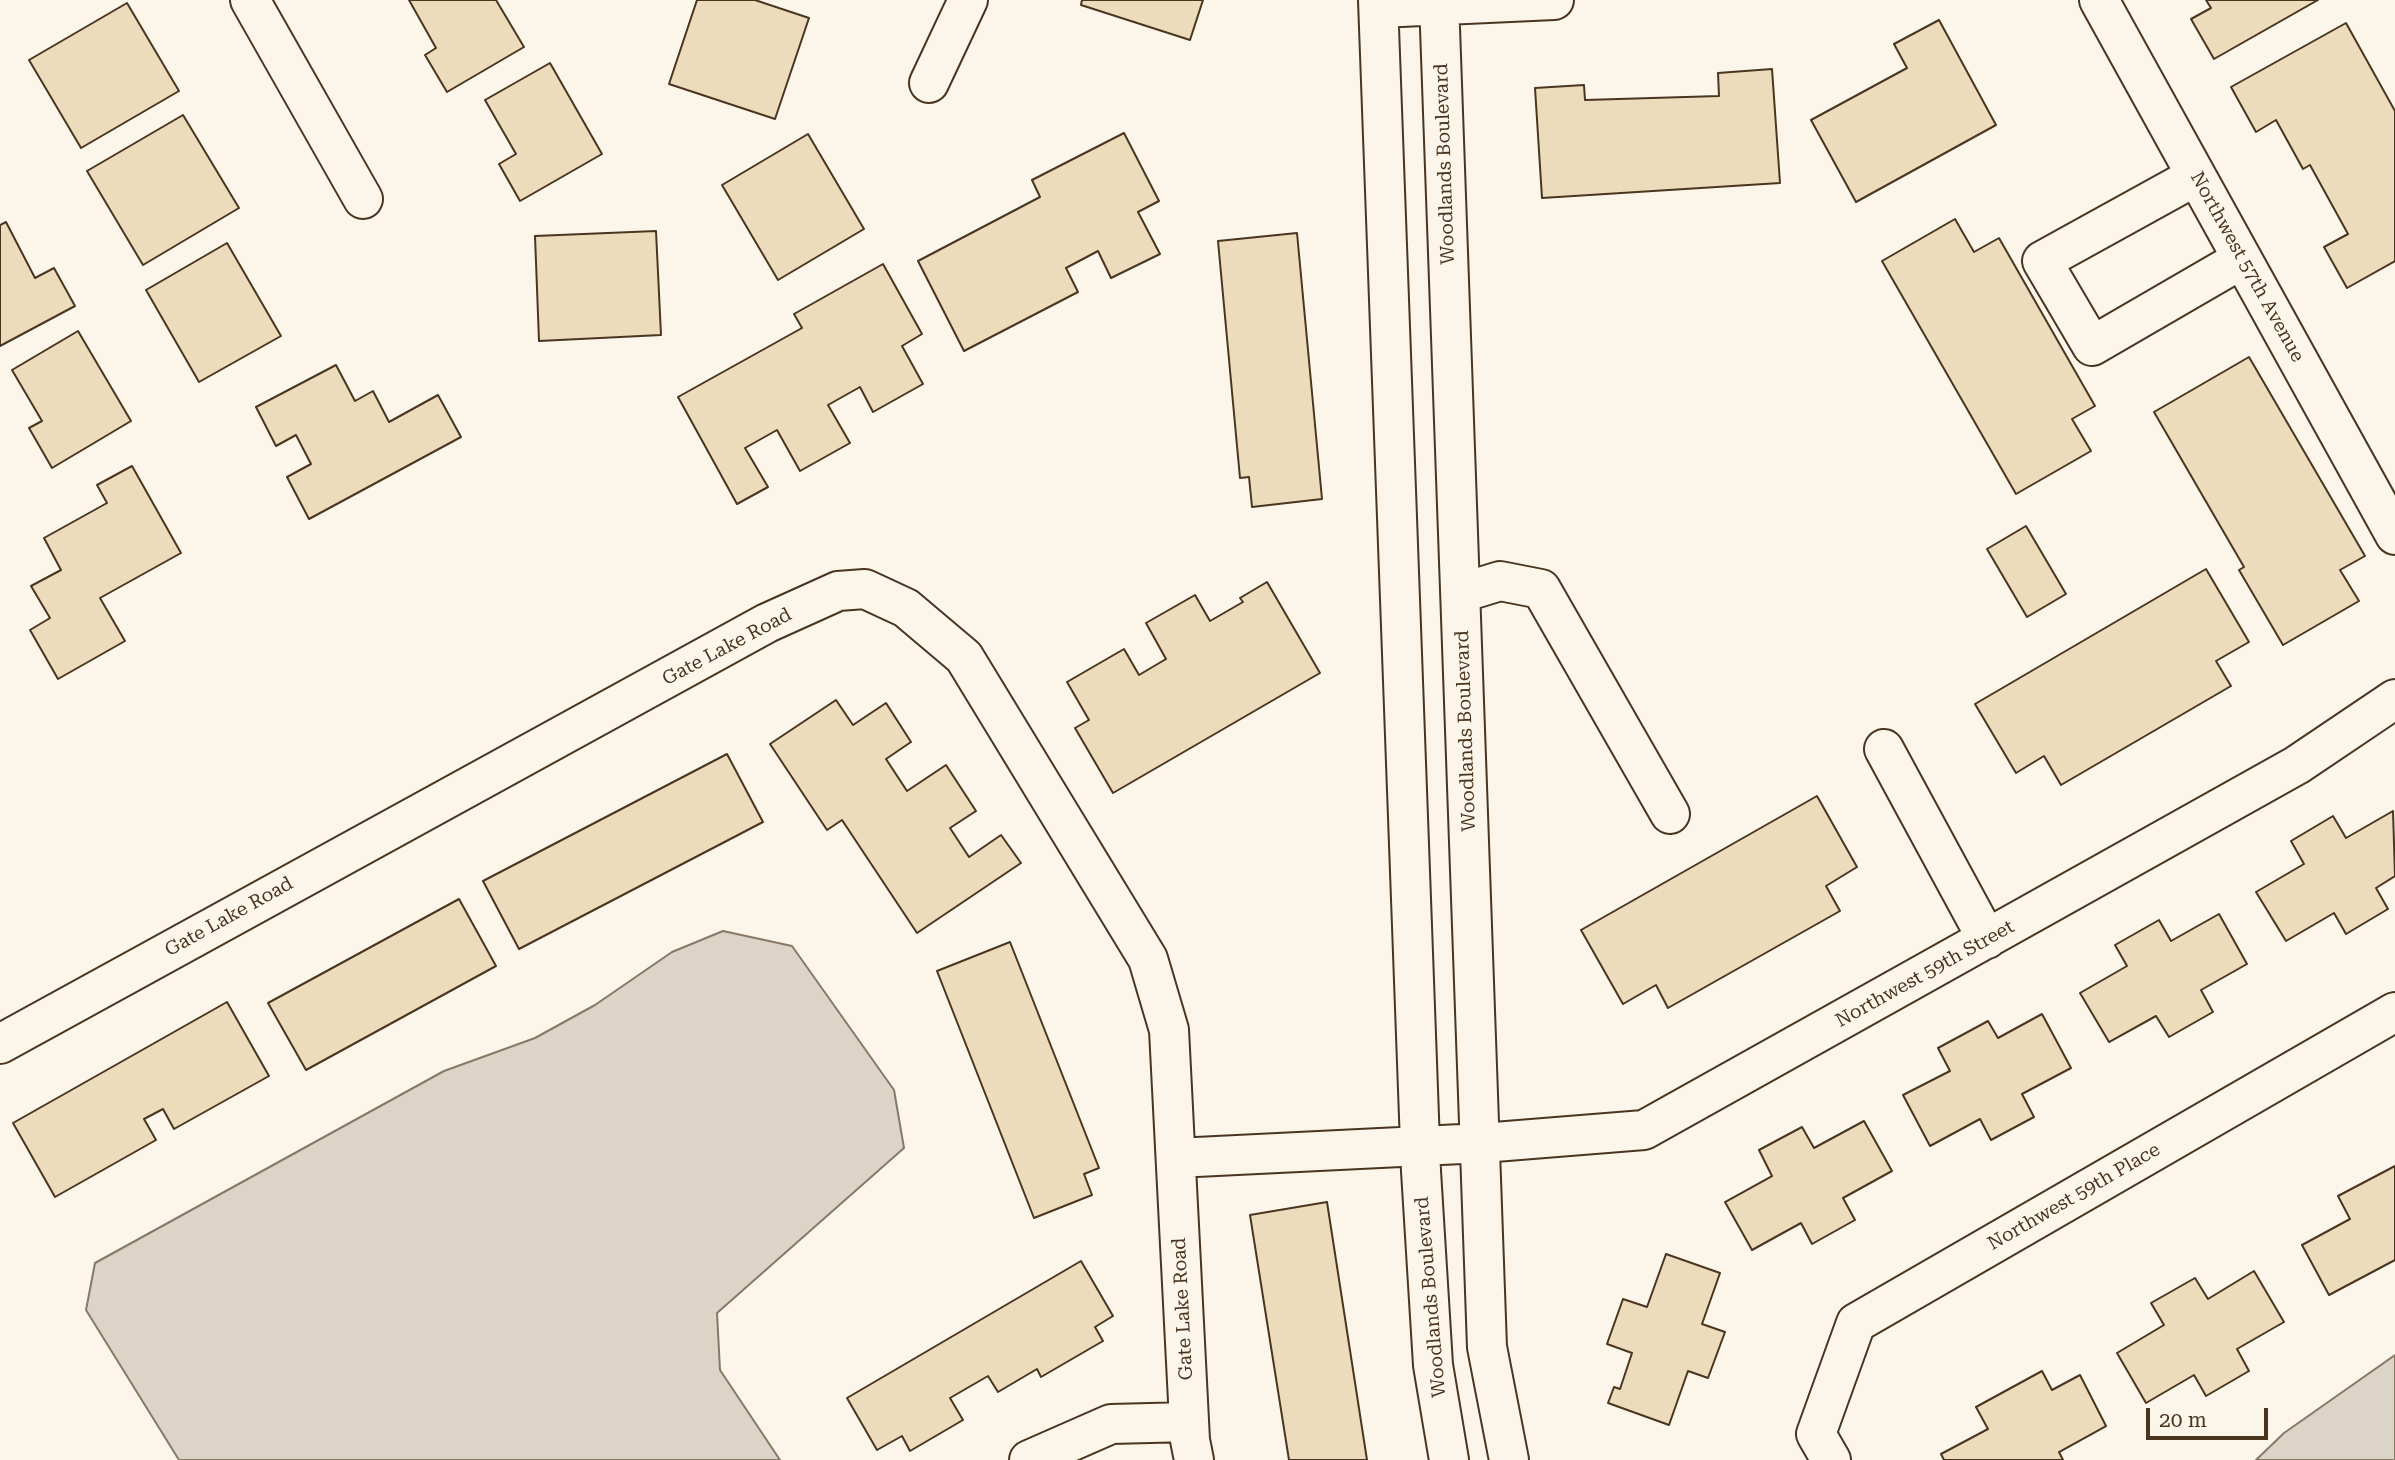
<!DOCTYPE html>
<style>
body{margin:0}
#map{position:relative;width:2395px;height:1460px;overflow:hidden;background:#fbf6e9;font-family:"Roboto Serif",serif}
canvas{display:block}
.scale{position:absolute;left:2146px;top:1408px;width:122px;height:32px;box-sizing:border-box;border:4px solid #4a3520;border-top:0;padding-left:9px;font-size:21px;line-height:24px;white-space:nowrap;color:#4a3520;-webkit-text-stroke:5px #fbf6e9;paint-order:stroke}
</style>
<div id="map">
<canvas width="2395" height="1460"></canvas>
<div class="scale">20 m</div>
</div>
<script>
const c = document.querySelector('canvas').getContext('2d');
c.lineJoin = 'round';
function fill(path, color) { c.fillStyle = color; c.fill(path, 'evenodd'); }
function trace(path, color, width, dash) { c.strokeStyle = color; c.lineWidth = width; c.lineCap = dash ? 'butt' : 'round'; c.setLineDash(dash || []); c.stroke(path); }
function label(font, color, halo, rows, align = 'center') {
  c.font = font + ' "Roboto Serif",serif'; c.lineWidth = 5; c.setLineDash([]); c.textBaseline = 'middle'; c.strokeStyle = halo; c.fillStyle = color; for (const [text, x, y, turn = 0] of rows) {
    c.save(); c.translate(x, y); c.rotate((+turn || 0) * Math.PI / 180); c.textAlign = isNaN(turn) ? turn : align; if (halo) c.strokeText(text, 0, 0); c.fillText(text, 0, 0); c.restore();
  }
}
const water = new Path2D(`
 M723 931 792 946 894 1090 904 1148 717 1313 720 1370 780 1460H179L86 1310 95 1263 444 1071 535 1038 595 1005 672 952Z
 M2395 1355V1460H2256L2284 1433Z`);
fill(water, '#dcd4c6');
trace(water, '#887966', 2);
const building = new Path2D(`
 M409 0H496L524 47 447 92 425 55 436 48Z
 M697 0H755L809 18 775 119 669 84Z
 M1082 0H1203L1190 40 1081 5Z
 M2206 0H2318L2214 59 2191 19 2211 8Z
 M127 3 179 91 81 148 29 60Z
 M1939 20 1996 125 1856 202 1811 120 1907 68 1894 44Z
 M2346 23 2395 111V261L2347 288 2324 247 2348 234 2310 165 2303 169 2276 120 2256 132 2231 87Z
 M550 63 602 154 520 201 499 164 516 154 485 100Z
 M1772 69 1780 183 1542 198 1535 88 1584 85 1585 100 1719 96 1718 73Z
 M183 115 239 208 143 265 87 171Z
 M1124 133 1159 201 1138 212 1160 254 1111 278 1098 251 1066 268 1078 292 964 351 918 261 1040 197 1032 180Z
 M808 134 864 229 778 280 722 185Z
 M1955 219 1974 252 1999 238 2095 406 2072 419 2091 451 2016 494 1882 261Z
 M6 222 35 278 54 268 75 306 0 346V225Z
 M656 231 661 335 539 341 535 236Z
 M1297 233 1322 499 1252 507 1249 477 1240 478 1218 241Z
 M227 243 281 336 199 382 146 290Z
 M883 264 922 334 902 346 923 384 873 412 860 387 828 405 850 443 800 471 777 430 745 448 768 487 737 504 678 397 802 328 794 314Z
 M78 331 131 421 52 468 29 428 42 421 12 370Z
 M2249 357 2365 556 2340 570 2359 601 2283 645 2239 570 2244 567 2154 412Z
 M336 365 355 401 373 391 389 422 438 395 461 437 309 519 287 477 311 464 296 435 276 446 256 407Z
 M132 466 181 553 100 598 125 641 58 679 30 630 50 618 31 586 61 570 44 538 107 503 97 485Z
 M2026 526 2066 594 2027 617 1987 549Z
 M2206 569 2249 642 2216 661 2231 686 2061 785 2044 756 2016 773 1975 704Z
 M1267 582 1320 673 1113 793 1075 728 1089 720 1067 682 1124 649 1139 675 1166 659 1146 623 1195 595 1210 621 1243 602 1240 598Z
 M836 700 853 725 886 703 911 742 886 759 907 791 946 765 976 811 950 828 969 857 1001 835 1021 863 917 933 842 820 827 830 770 744Z
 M727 754 763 822 519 949 483 881Z
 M1817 796 1857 867 1826 886 1840 911 1668 1008 1656 985 1623 1004 1581 930Z
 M2393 811 2395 876 2376 888 2388 909 2346 934 2334 913 2286 941 2256 892 2304 864 2291 841 2333 816 2346 838Z
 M459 899 496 966 306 1070 268 1003Z
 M2219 914 2247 964 2201 990 2213 1012 2169 1037 2156 1016 2109 1042 2080 993 2127 966 2115 945 2159 920 2171 941Z
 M1010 942 1099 1168 1084 1174 1092 1195 1034 1218 937 971Z
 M227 1002 269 1076 174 1129 163 1109 144 1119 156 1140 55 1197 13 1123Z
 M2042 1014 2071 1068 2022 1094 2034 1117 1991 1140 1980 1119 1930 1146 1903 1095 1950 1071 1938 1048 1988 1021 1998 1038Z
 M1864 1121 1892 1171 1843 1198 1855 1220 1812 1244 1801 1223 1752 1250 1725 1202 1772 1176 1759 1150 1802 1127 1814 1148Z
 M2395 1166V1260L2329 1295 2302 1245 2350 1219 2338 1196Z
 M1327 1202 1367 1460H1289L1250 1215Z
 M1666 1254 1720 1273 1702 1324 1725 1332 1708 1378 1688 1371 1669 1425 1608 1403 1614 1387 1620 1389 1632 1353 1607 1344 1623 1299 1647 1307Z
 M1081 1261 1113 1316 1095 1327 1103 1341 1041 1377 1037 1369 998 1392 988 1376 950 1398 963 1420 910 1451 902 1436 877 1450 847 1398Z
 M2254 1271 2284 1322 2237 1349 2249 1371 2206 1396 2194 1375 2146 1403 2117 1353 2164 1325 2151 1303 2195 1278 2208 1299Z
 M2042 1371 2052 1390 2080 1375 2106 1426 2059 1452 2063 1460H1944L1941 1454 1988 1429 1976 1407Z`);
fill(building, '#ecdcbc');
trace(building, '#4a3520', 2);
const minor = new Path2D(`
 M250 0 363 199
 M1378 0 1421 1171 1433 1365 1449 1460
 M1439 0 1487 1347 1509 1460
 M2099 0 2395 535
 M1379 8 1554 0
 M929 83 968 0
 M2196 176 2042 261 2092 346 2242 259
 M1461 593 1500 581 1541 589 1670 814
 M1884 749 1987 939
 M0 1044 767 623 838 591 865 589 906 608 964 657 1148 959 1169 1030 1190 1440 1194 1460
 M1176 1158 1482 1143 1644 1130 2297 765 2395 699
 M1029 1460 1111 1424 1189 1422
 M1831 1460 1816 1434 1856 1323 2395 1012`);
trace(minor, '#4a3520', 42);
trace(minor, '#fbf6e9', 38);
label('19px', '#4a3520', '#fbf6e9', [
 ["Woodlands Boulevard",1445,164,-92],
 ["Northwest 57th Avenue",2247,267,61],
 ["Gate Lake Road",727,647,-28],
 ["Woodlands Boulevard",1466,731,-92],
 ["Gate Lake Road",229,917,-29],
 ["Northwest 59th Street",1925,974,-29],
 ["Northwest 59th Place",2074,1197,-30],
 ["Woodlands Boulevard",1431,1297,-95],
 ["Gate Lake Road",1183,1309,-93]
]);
</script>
